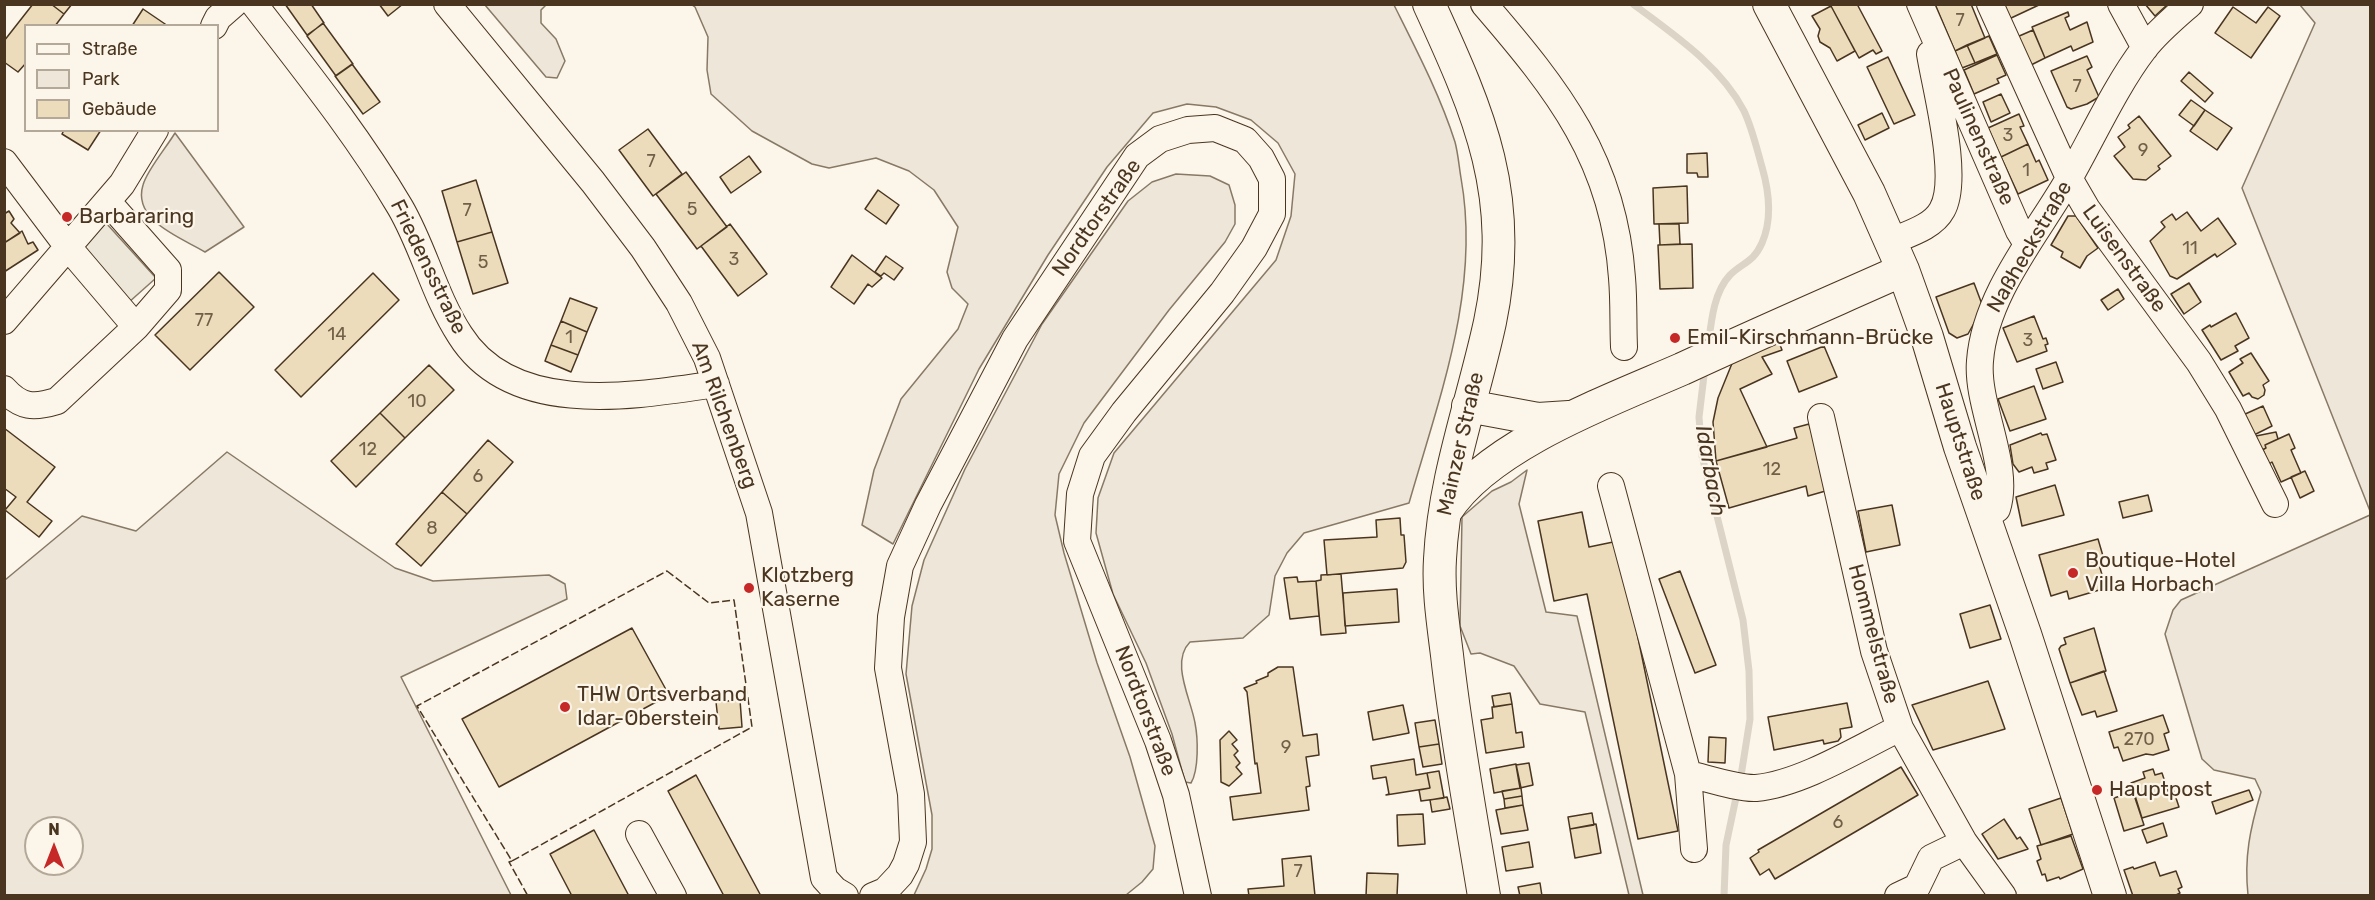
<!DOCTYPE html>
<meta charset="utf-8">
<style>
body{margin:0}
#map{position:relative;width:2375px;height:900px;overflow:hidden;background:#fbf6e9;font-family:Rubik,sans-serif}
canvas{display:block}
.frame{position:absolute;inset:0;border:6px solid #4a3520;pointer-events:none}
.legend{position:absolute;left:24px;top:24px;width:195px;height:108px;box-sizing:border-box;background:#fbf6e9;border:2px solid #b4a999;margin:0;padding:8px 10px;list-style:none;font-size:18px;color:#4a3520}
.legend li{display:flex;align-items:center;gap:12px;height:30px}
.legend b{width:30px;border:2px solid #b4a999}
.north{position:absolute;left:24px;top:816px;width:60px;height:60px;box-sizing:border-box;background:#fbf6e9;border:2px solid #b4a999;border-radius:50%;rotate:0deg;font-size:16px;font-weight:700;line-height:24px;text-align:center;color:#4a3520}
.north::after{content:'';display:block;margin:auto;width:21px;height:27px;background:#c62828;clip-path:polygon(50% 0,100% 100%,50% 72%,0 100%)}
</style>
<div id="map">
<canvas width="2375" height="900"></canvas>
<div class="frame"></div>
<ul class="legend">
<li><b style="height:8px;background:#fbf6e9"></b>Straße</li>
<li><b style="height:16px;background:#ede6d9"></b>Park</li>
<li><b style="height:16px;background:#ecdcbc"></b>Gebäude</li>
</ul>
<div class="north">N</div>
</div>
<script>
const c = document.querySelector('canvas').getContext('2d');
c.lineJoin = 'round';
function fill(path, color) { c.fillStyle = color; c.fill(path, 'evenodd'); }
function trace(path, color, width, dash) { c.strokeStyle = color; c.lineWidth = width; c.lineCap = dash ? 'butt' : 'round'; c.setLineDash(dash || []); c.stroke(path); }
function label(font, color, halo, rows, align = 'center') {
  c.font = font + ' Rubik,sans-serif'; c.lineWidth = 4.5; c.setLineDash([]); c.textBaseline = 'middle'; c.strokeStyle = halo; c.fillStyle = color; for (const [text, x, y, turn = 0] of rows) {
    c.save(); c.translate(x, y); c.rotate((+turn || 0) * Math.PI / 180); c.textAlign = isNaN(turn) ? turn : align; if (halo) c.strokeText(text, 0, 0); c.fillText(text, 0, 0); c.restore();
  }
}
const green = new Path2D(`
 M485 5H546L541 10V23L556 39 565 61 557 78 546 77Z
 M692 5H1394C1416 49 1440 95 1455 142 1458 153 1459 166 1461 178 1481 289 1439 398 1409 503L1304 533 1287 553 1275 576 1269 615 1243 638 1190 642C1170 662 1191 699 1195 723 1198 738 1199 770 1191 783L1185 782 1172 734 1146 663 1113 594 1096 533 1098 498 1114 453 1276 260 1291 216 1295 174 1278 143 1251 120 1216 107 1187 104 1153 113 1107 167 1048 255 979 369 893 544 862 525 874 470 901 399 958 329 968 304 952 288 947 272 958 227 934 190 909 171 876 158 829 168 812 164 752 131 711 94 707 70 708 37 695 7Z
 M2300 5H2370V511L2242 188 2315 23Z
 M175 133 244 227 205 252C182 238 132 221 143 185 147 170 166 148 175 133Z
 M1176 174 1210 176 1229 185 1235 205V224L1225 242 1169 310 1084 423 1059 474 1055 515 1064 553 1097 663 1130 757 1155 846 1153 869 1142 882 1126 895H914L926 869 932 849V815L906 674 912 606 924 560 965 469 1042 324 1128 201 1152 182Z
 M227 452 395 568 433 581 549 575 565 584 567 599 401 677 511 895H5V580L82 516 136 531ZM36 828H72V864H36Z
 M1527 470 1519 504 1546 612 1577 616 1643 895H1629L1585 712 1540 704 1514 666 1480 653 1471 654 1460 626 1462 517 1492 491 1511 482Z
 M2370 515V895H2248C2244 857 2250 829 2261 792L2255 779 2214 770 2202 759 2165 634 2173 610 2181 600Z`);
fill(green, '#ede6d9');
trace(green, '#887966', 1.5);
const parking = new Path2D(`
 M106 223 156 278 128 303 78 248Z`);
fill(parking, '#ede7d9');
trace(parking, '#887966', 1.5);
trace(new Path2D(`
 M1633 4C1673 34 1721 66 1744 111 1752 128 1757 149 1762 167 1769 191 1772 220 1762 243 1753 263 1743 262 1730 275 1713 293 1711 324 1708 348
 M1705 367 1699 417 1702 456 1743 620 1749 671 1750 719 1740 782
 M1724 896 1726 845 1737 793`), '#dcd4c6', 7);
const building = new Path2D(`
 M33 4H51L64 14 55 26H26V63L18 72 4 62V41Z
 M51 4H72L64 14Z
 M285 4H311L324 23 307 35Z
 M379 4H403L388 16Z
 M1833 4H1857L1882 51 1876 54 1873 50 1859 58 1831 6Z
 M1935 4H1971L1985 38 1955 51Z
 M2003 4H2041L2009 19Z
 M2145 4H2168L2155 16Z
 M1831 6 1855 51 1837 61 1830 48 1820 42 1818 36 1820 29 1812 16Z
 M2233 7 2256 23 2268 7 2280 16 2251 58 2215 33Z
 M143 9 168 26H132Z
 M2068 12 2069 16 2065 18 2070 30 2087 22 2093 42 2073 51 2071 46 2045 58 2032 27Z
 M323 23 353 64 336 76 307 36Z
 M2033 30 2045 58 2029 66 2017 37Z
 M1989 36 1997 54 1975 63 1967 45Z
 M1967 45 1975 63 1962 68 1955 51Z
 M1997 55 2006 75 1997 79 1999 83 1974 94 1964 70Z
 M2087 56 2092 67 2087 70 2099 97 2087 104 2071 109 2067 107 2051 71Z
 M1888 57 1915 115 1894 124 1867 67Z
 M352 64 380 102 363 114 335 76Z
 M2189 72 2213 93 2205 102 2181 81Z
 M2001 94 2010 113 1991 122 1983 102Z
 M2191 100 2205 110 2194 126 2179 115Z
 M2205 110 2232 128 2217 150 2190 131Z
 M1882 113 1889 128 1865 140 1858 125Z
 M2019 114 2024 126 2020 127 2028 144 2001 157 1988 128Z
 M2139 116 2171 156 2158 166 2160 169 2146 180 2133 179 2114 156 2125 147 2118 137 2130 128 2128 125Z
 M648 129 682 174 653 196 619 150Z
 M64 130H101L88 150 62 134Z
 M2028 144 2036 162 2039 160 2048 180 2018 194 2001 157Z
 M1707 153 1708 177H1698L1697 173H1687V154Z
 M749 156 761 172 731 193 720 177Z
 M686 172 727 227 697 249 656 194Z
 M476 180 492 232 457 242 442 191Z
 M1687 186 1688 223 1654 224 1653 188Z
 M878 190 899 205 886 224 865 209Z
 M9 211 14 219 11 223 20 233 4 243V214Z
 M2187 212 2201 231 2218 218 2236 244 2217 257 2215 254 2177 279 2170 276 2150 241 2165 227 2161 222 2172 214 2176 220Z
 M2068 216H2076L2098 248 2087 256 2080 268 2061 257 2063 252 2051 245Z
 M730 224 767 274 738 296 701 246Z
 M1659 224H1679L1680 244 1660 245Z
 M22 231 28 244 33 242 38 250 4 272V243Z
 M492 232 508 283 473 294 457 242Z
 M1692 244 1693 288 1660 289 1658 245Z
 M852 255 882 278 872 287 868 284 854 304 831 287Z
 M886 256 903 268 894 280 884 273 881 276 875 272Z
 M219 272 254 307 190 370 155 335Z
 M373 273 399 300 301 397 275 370Z
 M1974 283 1983 307 1968 334 1957 338 1949 333 1936 297Z
 M2189 283 2201 302 2184 314 2171 294Z
 M2118 289 2124 299 2108 310 2101 300Z
 M570 298 597 308 587 332 561 321Z
 M2236 313 2249 338 2235 346 2238 351 2221 360 2202 330 2210 325 2211 327Z
 M2034 316 2043 339 2046 338 2048 344 2045 345 2047 351 2017 362 2003 328Z
 M1770 319 1782 350 1762 357 1772 374 1740 389 1767 447 1716 461 1713 422 1718 398 1746 329Z
 M561 321 587 332 578 355 551 345Z
 M551 345 578 355 571 372 545 361Z
 M1824 346 1837 377 1799 392 1787 361Z
 M2251 353 2269 381 2263 385 2265 390 2264 395 2258 399 2252 397 2249 393 2243 396 2229 372 2243 363 2240 359Z
 M2056 362 2063 382 2043 389 2036 369Z
 M429 365 454 390 405 438 380 413Z
 M2034 386 2046 419 2010 431 1998 399Z
 M2263 406 2272 426 2252 436 2243 415Z
 M380 413 405 438 356 487 331 461Z
 M1809 424 1829 490 1808 496 1806 486 1729 508 1716 461 1797 438 1794 428Z
 M4 428 55 467 27 502 52 521 39 537 5 510 16 497 4 488Z
 M2276 432 2278 439 2265 445 2266 448 2258 452 2251 437Z
 M2041 433 2042 435 2047 434 2056 460 2046 463 2048 469 2034 473 2032 467 2019 472 2013 464 2010 445Z
 M2289 434 2295 448 2291 450 2301 473 2281 482 2272 462 2269 464 2263 450 2266 448 2265 445Z
 M488 440 513 462 467 514 442 492Z
 M2305 471 2314 491 2300 498 2291 477Z
 M2055 485 2064 515 2022 526 2016 497Z
 M442 492 467 514 421 566 396 544Z
 M2148 495 2152 511 2123 518 2119 502Z
 M1892 505 1900 545 1866 552 1858 511Z
 M1582 512 1589 547 1618 541 1678 831 1638 839 1587 594 1554 601 1538 521Z
 M1400 518 1401 535H1404L1406 562 1403 568 1327 575 1324 540 1377 537 1376 520Z
 M2098 539 2103 556 2097 558 2106 588 2069 599 2067 591 2051 596 2039 555Z
 M1680 571 1716 665 1695 673 1659 579Z
 M1341 574 1346 633 1321 635 1316 581 1321 580V575Z
 M1297 577 1298 582 1316 581 1319 616 1290 619 1284 578Z
 M1397 589 1399 622 1345 626 1343 593Z
 M1990 605 2001 639 1970 648 1960 614Z
 M632 628 669 695 499 787 462 719Z
 M2094 628 2106 671 2070 683 2059 649 2061 646 2066 644 2064 638Z
 M1278 667H1293L1303 736 1317 734 1319 755 1306 757 1310 786 1306 787 1309 810 1233 820 1230 797 1261 793 1257 763 1255 764 1247 692 1244 688 1257 683 1256 681 1268 676V673Z
 M2104 671 2117 711 2097 717 2095 711 2082 715 2070 683Z
 M1988 681 2005 729 1933 750 1912 705Z
 M1510 693 1512 704 1494 707 1492 696Z
 M740 700 742 727 719 729 716 702Z
 M1847 703 1852 727 1840 729 1841 737 1838 741 1824 744 1823 740 1774 750 1768 717Z
 M1512 704 1516 733 1522 732 1524 747 1486 753 1481 720 1493 718 1492 707Z
 M1403 705 1409 733 1373 740 1368 712Z
 M2163 715 2169 732 2164 734 2169 750 2153 755 2146 754 2123 761 2118 747 2114 748 2109 732Z
 M1435 720 1439 744 1419 747 1415 723Z
 M1229 731 1237 740 1232 744 1238 751 1234 755 1240 763 1236 767 1242 774 1229 786 1221 782 1220 740Z
 M1709 737 1726 738 1725 763 1708 762Z
 M1439 744 1442 764 1423 767 1419 747Z
 M1414 759 1416 775 1427 773 1430 788 1386 795 1389 794 1386 777 1373 779 1371 766Z
 M1529 763 1533 785 1520 788 1516 765Z
 M1516 764 1521 788 1494 793 1490 769Z
 M1901 767 1918 795 1775 879 1769 869 1760 875 1750 858 1759 852 1758 850Z
 M2153 769 2155 775 2162 773 2168 791 2173 789 2179 807 2142 818 2131 783 2145 778 2143 772Z
 M1439 771 1444 798 1421 801 1419 790 1430 788 1427 773Z
 M696 775 761 896H724L668 791Z
 M1521 788 1522 796 1504 799 1502 791Z
 M2249 790 2253 800 2216 814 2212 802Z
 M2133 792 2144 825 2124 831 2114 798Z
 M1522 796 1523 805 1505 808 1504 799Z
 M1447 797 1450 809 1432 812 1430 800Z
 M2061 798 2073 834 2041 845 2029 809Z
 M1523 805 1528 830 1501 834 1496 810Z
 M1592 813 1594 825 1570 829 1568 817Z
 M1423 814 1425 844 1398 846 1397 815Z
 M2004 819 2017 839 2020 837 2028 849 1998 859 1982 834Z
 M2163 823 2167 836 2147 843 2142 830Z
 M1596 824 1601 853 1575 858 1570 829Z
 M594 830 629 896H572L550 854Z
 M2071 836 2083 869 2060 879 2059 877 2047 881 2045 874 2042 875 2037 861 2041 859 2037 846Z
 M1529 842 1533 867 1506 871 1502 847Z
 M1311 856 1315 896H1249L1248 889 1284 886 1282 859Z
 M2155 862 2160 876 2176 871 2182 887 2178 889 2180 893 2174 896H2133L2124 870 2133 867 2134 869Z
 M1367 873 1398 874 1397 896H1366Z
 M1540 883 1542 896H1520L1518 887Z`);
fill(building, '#ecdcbc');
trace(building, '#4a3520', 1.5);
const minor = new Path2D(`
 M254 4C305 70 358 136 400 207 424 248 434 295 460 335 512 418 634 396 716 384
 M447 4 593 182 643 248 679 303 707 358 759 513 824 878 835 890 845 896
 M1484 4C1558 90 1614 160 1622 278 1624 301 1623 324 1624 347
 M1920 4 2019 231 2027 244
 M1990 4 2069 178 2087 209 2199 362 2228 409 2275 504
 M2121 4 2145 48
 M214 26 218 18 234 4
 M4 162 68 247 136 327
 M1892 241C1908 234 1933 227 1942 210 1960 179 1936 91 1930 54
 M4 321 122 184 155 130
 M4 389C21 408 34 408 57 401L136 327 168 290V270L108 202
 M1821 417 1874 651 1900 728 1964 842 2003 896
 M1611 486 1688 774 1694 849
 M1984 516 1997 509C2011 466 1976 406 1980 361 1985 293 2039 232 2071 175 2093 136 2117 84 2144 49 2156 33 2174 18 2190 4
 M1688 774C1706 778 1739 789 1756 788 1801 784 1859 748 1900 728
 M639 834 673 896
 M873 896 885 891 900 875 906 864 913 842 911 794 888 668 891 617 900 566 928 505 1015 339 1137 156 1160 139 1188 130 1215 128 1245 140 1261 158 1272 179V214L1254 248 1222 293 1124 412 1092 456 1080 494 1077 541 1158 741 1176 795 1198 896
 M1898 896 1917 887 1931 858 1964 842`);
const major = new Path2D(`
 M1429 4C1480 115 1516 197 1490 322 1473 401 1444 477 1440 559 1438 591 1443 623 1447 655 1456 736 1471 816 1484 896
 M1769 4 1869 193 1903 270 1927 337 1960 447 2025 634 2110 896
 M1468 406 1538 419 1569 417
 M1446 511C1488 445 1611 400 1682 369 1755 335 1829 303 1903 270`);
trace(minor, '#4a3520', 28);
trace(major, '#4a3520', 34);
trace(minor, '#fbf6e9', 26);
trace(major, '#fbf6e9', 32);
trace(new Path2D(`
 M667 571 709 603 734 600 752 727 512 861 417 706Z
 M512 861 509 862 528 896`), '#4a3520', 1.5, [8, 3]);
for (const [x, y, r, color] of [
 [67,217,6,"#c62828"],
 [1675,338,6,"#c62828"],
 [2073,573,6,"#c62828"],
 [749,588,6,"#c62828"],
 [565,707,6,"#c62828"],
 [2097,790,6,"#c62828"]
]) { const dot = new Path2D(); dot.arc(x, y, r, 0, 2 * Math.PI); c.fillStyle = color; c.fill(dot); trace(dot, '#fbf6e9', 2); }
label('18px', '#725f47', null, [
 ["7",1960,21],
 ["7",2077,87],
 ["3",2008,136],
 ["9",2143,151],
 ["7",651,162],
 ["1",2026,171],
 ["5",692,210],
 ["7",467,211],
 ["11",2190,249],
 ["3",734,260],
 ["5",483,263],
 ["77",204,321],
 ["14",337,335],
 ["1",569,338],
 ["3",2028,341],
 ["10",417,402],
 ["12",368,450],
 ["12",1772,470],
 ["6",478,477],
 ["8",432,529],
 ["270",2139,740],
 ["9",1286,748],
 ["6",1838,823],
 ["7",1298,872]
]);
label('21px', '#4a3520', '#fbf6e9', [
 ["Paulinenstraße",1978,137,66],
 ["Nordtorstraße",1097,218,-55],
 ["Naßheckstraße",2030,247,-60],
 ["Luisenstraße",2124,259,54],
 ["Friedensstraße",428,267,64],
 ["Am Rilchenberg",724,415,70],
 ["Hauptstraße",1960,442,72],
 ["Mainzer Straße",1461,444,-77],
 ["Hommelstraße",1873,634,75],
 ["Nordtorstraße",1145,711,69]
]);
label('21px', '#4a3520', '#fbf6e9', [
 ["Barbararing",79,217],
 ["Emil-Kirschmann-Brücke",1687,338],
 ["Boutique-Hotel",2085,561],
 ["Villa Horbach",2085,585],
 ["Klotzberg",761,576],
 ["Kaserne",761,600],
 ["THW Ortsverband",577,695],
 ["Idar-Oberstein",577,719],
 ["Hauptpost",2109,790]
], 'left');
label('italic 22px', '#4a3520', '#fbf6e9', [
 ["Idarbach",1710,471,80]
]);
</script>
